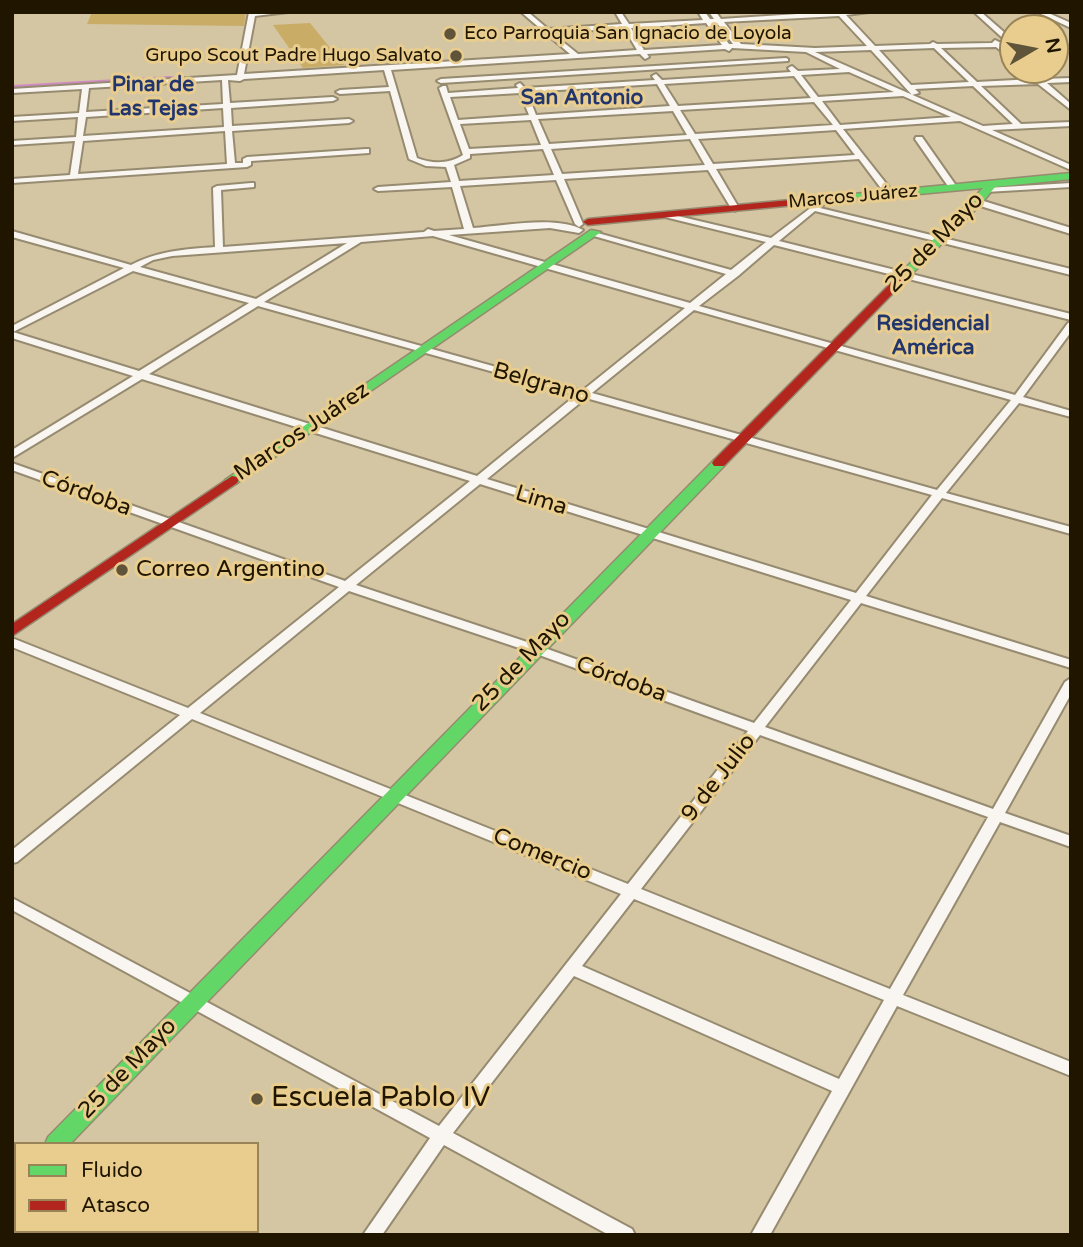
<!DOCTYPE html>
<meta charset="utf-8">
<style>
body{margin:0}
#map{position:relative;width:1083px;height:1247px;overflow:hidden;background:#d4c5a3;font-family:"Varela Round",sans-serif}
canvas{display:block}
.frame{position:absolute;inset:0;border:14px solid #201600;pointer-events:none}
.legend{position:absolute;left:14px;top:1142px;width:245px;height:91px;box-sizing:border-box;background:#e8cd8f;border:2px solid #988456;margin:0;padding:9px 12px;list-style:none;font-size:21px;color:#201600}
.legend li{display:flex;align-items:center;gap:14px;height:35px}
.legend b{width:35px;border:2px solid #988456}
.north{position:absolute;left:999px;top:14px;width:70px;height:70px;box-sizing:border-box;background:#e8cd8f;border:2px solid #988456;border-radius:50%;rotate:80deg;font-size:19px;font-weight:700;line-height:28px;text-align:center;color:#201600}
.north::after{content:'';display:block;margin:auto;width:24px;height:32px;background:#5f5339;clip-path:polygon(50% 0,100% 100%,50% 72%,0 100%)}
</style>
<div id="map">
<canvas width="1083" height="1247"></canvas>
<div class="frame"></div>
<ul class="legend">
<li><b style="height:9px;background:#63d668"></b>Fluido</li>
<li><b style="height:9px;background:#b3261e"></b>Atasco</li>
</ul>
<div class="north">N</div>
</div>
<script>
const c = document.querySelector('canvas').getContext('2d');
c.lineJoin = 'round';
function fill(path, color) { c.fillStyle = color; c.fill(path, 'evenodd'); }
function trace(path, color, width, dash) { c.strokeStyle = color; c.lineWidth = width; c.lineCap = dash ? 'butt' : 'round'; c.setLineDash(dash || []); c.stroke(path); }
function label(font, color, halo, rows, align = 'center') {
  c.font = font + ' "Varela Round",sans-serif'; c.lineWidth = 6; c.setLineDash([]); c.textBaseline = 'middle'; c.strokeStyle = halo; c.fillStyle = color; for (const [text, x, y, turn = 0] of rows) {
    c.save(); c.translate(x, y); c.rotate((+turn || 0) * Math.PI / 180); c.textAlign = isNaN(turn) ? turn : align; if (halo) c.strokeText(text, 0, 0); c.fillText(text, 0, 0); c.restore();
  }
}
fill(new Path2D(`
 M92 12H246L244 26 87 24Z
 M310 23 344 65 303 68 273 25Z`), '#c9ad66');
fill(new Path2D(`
 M170 76 191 78 12 89V85Z`), '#d08cc2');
const street = new Path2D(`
 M249 12H288L255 16 244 74 570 54 521 12H528L548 29 622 24 615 12H621L629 24 703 20 698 12H705L710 19H714L709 12H716L721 19 828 12H869L846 15 875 46 930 44 933 42 937 44 992 43 995 40 999 42H1007L974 12H981L1013 40V46H1004L1013 54V60L996 47 941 48 977 82 1034 79 1023 70H1031L1042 79 1071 78V82L1047 83 1071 104V110L1038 84 981 86 1021 124 1071 122V126L992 130 1071 165V170L960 121 843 129 892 191V195H886L859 159 716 169 739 208 735 211 731 208 708 170 564 179 583 224 579 227 575 224 556 180 460 186 473 228C503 226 557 215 583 230L579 233 550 228 449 235 690 303 726 274 587 234 594 232 731 270 766 242 665 217V213L771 238 825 197 829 199 820 208 1071 269V275L815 211 779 241 1071 314V320L774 245 738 276 699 306 1015 395 1068 323 1071 322V332L1023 397 1071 411V417L1019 403 946 493 1071 527V534L942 498 866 596 1071 660V668L861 603 765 727 993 809 1065 682 1071 678V694L1005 813 1071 836V847L1000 822 903 995 1071 1062V1076L897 1006 770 1235H751L832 1091 574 976 453 1133 632 1229 635 1235H609L444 1145 382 1235H363L430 1138 12 910V898L439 1126 621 894 192 719 17 862 12 863V850L180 715 12 647V638L188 708 339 587 12 470V463L345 581 470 481 142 379 12 458V450L133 376 12 338V326L124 268 12 237V231L131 265C158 251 185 249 215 247L213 188 217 186 251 183H254V187L221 190 223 247 424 232 428 229 434 231 464 229 452 187 378 191 374 189 378 187 451 182 446 167 426 166 409 159 390 91 340 94 336 92 340 90 389 87 384 70 244 79 240 81 228 80 230 103 333 97 337 99 333 101 231 108 232 126 349 119 353 121 349 123 232 131 235 163H243V159L247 157 366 149H369V153L251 161V165L247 167 12 183V179L70 175 75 141 12 145V141L76 137 78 117 12 121V117L79 113 82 89 12 93V89L237 75ZM839 16 867 46 815 48 741 44 724 22ZM706 23 722 45 644 50 631 28ZM713 23H717L733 44H729ZM624 28 637 50 578 54 552 33ZM732 48 806 52 840 69 798 71 792 66 788 68 791 72 662 80 656 74 652 76 655 80 525 88 520 83 516 85 518 88 448 93 446 86H443L439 88 463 155C449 164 432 164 417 158L391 70 640 54 645 59 649 57 647 54 725 49 729 51ZM934 48 969 82 911 85 879 50ZM871 50 912 95 919 93 915 89 973 86 1013 124 983 126 815 52ZM849 72 894 92 818 97 801 75ZM794 76 811 98 678 106 664 84ZM222 80 223 104 86 112 89 88ZM657 84 670 106 536 115 527 92ZM520 93 529 115 458 120 450 97ZM903 96 951 117 840 125 822 101ZM814 102 833 125 695 134 680 110ZM223 108 224 127 83 136 86 117ZM673 111 687 135 549 144 538 119ZM531 120 541 145 469 149 460 124ZM836 130 855 155 713 164 698 139ZM225 131 227 164 78 174 83 141ZM690 139 705 165 562 174 551 149ZM543 149 554 175 459 181 454 165 470 158V154ZM433 236 685 308 582 391 264 302 361 242ZM347 243 256 299 140 267 153 260 172 256ZM133 271 249 303 139 371 13 332ZM258 306 576 395 477 476 149 374ZM694 310 1011 400 937 490 592 393ZM586 398 932 495 856 593 487 479ZM480 484 851 600 754 723 539 646 356 585ZM349 591 531 652 748 731 628 884 200 713ZM760 735 988 817 890 989 641 889ZM634 899 884 1000 839 1079 582 966Z
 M1037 12H1046L1071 23V28Z
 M1055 38 1071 48V53L1055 43Z
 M786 58 788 59V61L441 83 437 81 441 79Z
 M916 137H922L957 187 956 189H950L915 139Z
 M1071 183V187L986 192 982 190 986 188Z
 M977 199 1071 228V234L974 204 973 202Z
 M16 1177V1194L12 1196V1179Z`);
const fast = new Path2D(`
 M1071 173V179L995 187 981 204 903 283H895V279L983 188 833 202 828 199 833 196Z
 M591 230 601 232 237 483 232 484 225 480Z
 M719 459 726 463 724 466 70 1144H45L48 1137 714 460Z`);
const jam = new Path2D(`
 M833 196 837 197V201L588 225 583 222 588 219Z
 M899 277 903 279V283L724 466H714L712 463 714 460 895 279Z
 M232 476 237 477 239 480 237 483 12 636V624Z`);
trace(street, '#968b70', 4);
trace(fast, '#968b70', 3);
trace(jam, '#968b70', 3);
fill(street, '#f9f6f1');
fill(fast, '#63d668');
fill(jam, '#b3261e');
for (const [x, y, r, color] of [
 [450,34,7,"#5f5339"],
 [456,56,7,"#5f5339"],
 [122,570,7,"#5f5339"],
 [257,1099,7,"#5f5339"]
]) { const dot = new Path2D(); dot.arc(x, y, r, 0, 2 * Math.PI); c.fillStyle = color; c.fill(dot); trace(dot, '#e8cd8f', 2.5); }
label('19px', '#201600', '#e8cd8f', [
 ["Eco Parroquia San Ignacio de Loyola",464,34],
 ["Grupo Scout Padre Hugo Salvato",442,56,"right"]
], 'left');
label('19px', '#201600', '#e8cd8f', [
 ["Marcos Juárez",853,197,-5]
]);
label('bold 21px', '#22366d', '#e8cd8f', [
 ["Pinar de",153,85],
 ["Las Tejas",153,109],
 ["San Antonio",582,98],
 ["Residencial",933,324],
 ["América",933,348]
]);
label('23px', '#201600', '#e8cd8f', [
 ["25 de Mayo",935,243,-46],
 ["Belgrano",541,384,16],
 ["Marcos Juárez",302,432,-34],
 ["Córdoba",86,494,20],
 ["Lima",541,501,17],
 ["25 de Mayo",522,662,-46],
 ["Córdoba",621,680,20],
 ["9 de Julio",719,778,-52],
 ["Comercio",542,855,22],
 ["25 de Mayo",128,1069,-46]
]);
label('23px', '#201600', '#e8cd8f', [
 ["Correo Argentino",136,570]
], 'left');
label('28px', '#201600', '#e8cd8f', [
 ["Escuela Pablo IV",271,1099]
], 'left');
</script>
